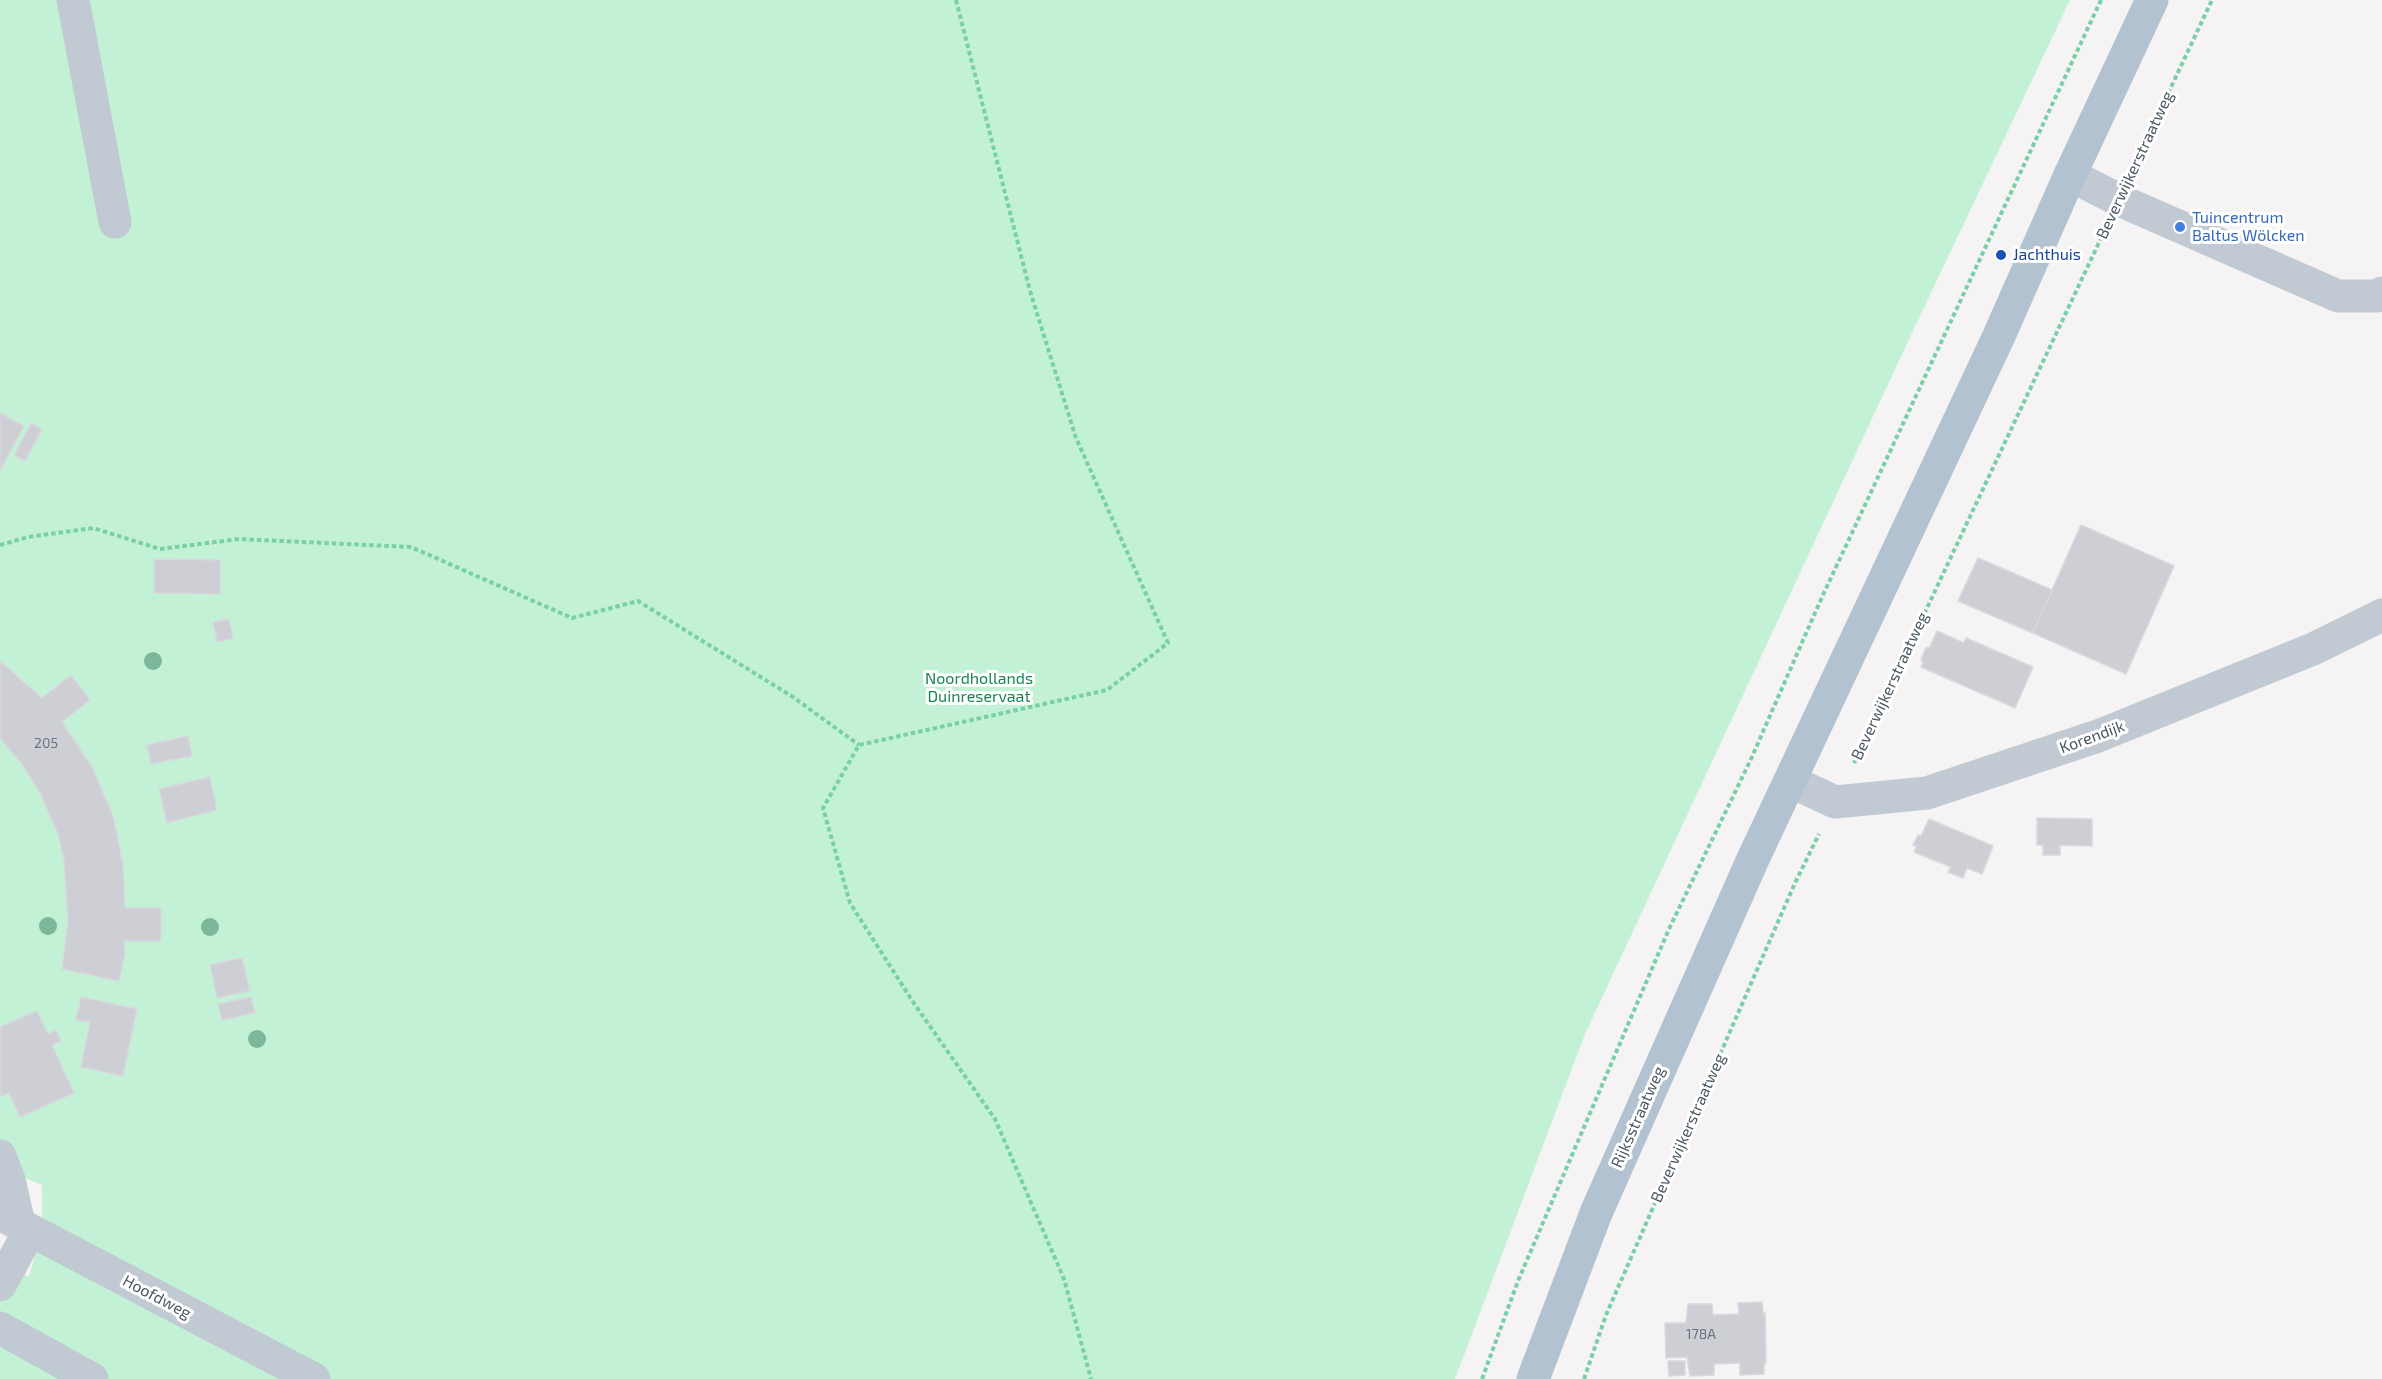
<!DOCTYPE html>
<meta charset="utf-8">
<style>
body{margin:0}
canvas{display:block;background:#f5f3f3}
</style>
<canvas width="2382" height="1379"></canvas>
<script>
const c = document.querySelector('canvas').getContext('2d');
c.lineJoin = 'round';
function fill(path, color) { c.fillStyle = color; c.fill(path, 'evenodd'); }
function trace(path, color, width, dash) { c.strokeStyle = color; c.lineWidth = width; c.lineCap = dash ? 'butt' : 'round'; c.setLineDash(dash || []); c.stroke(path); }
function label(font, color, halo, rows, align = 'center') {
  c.font = font + ' "Exo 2",sans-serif'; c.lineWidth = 6; c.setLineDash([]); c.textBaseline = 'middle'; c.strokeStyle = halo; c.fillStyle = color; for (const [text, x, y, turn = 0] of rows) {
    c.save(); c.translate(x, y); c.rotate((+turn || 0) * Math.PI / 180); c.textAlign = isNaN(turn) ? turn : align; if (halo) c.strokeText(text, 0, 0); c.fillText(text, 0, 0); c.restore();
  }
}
fill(new Path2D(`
 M0 0H2070L1911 335 1585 1034 1455 1379H0V1261L29 1277 42 1231V1185L0 1167Z`), '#c3f1d5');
const building = new Path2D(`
 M0 413 24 426 0 471Z
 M31 423 42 429 25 461 14 455Z
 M2081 525 2174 566 2126 674 2033 633Z
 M1978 558 2052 590 2033 633 1958 601Z
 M154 559 220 560V594L154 593Z
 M229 619 233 638 217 642 213 622Z
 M1937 631 1964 643 1966 638 2033 667 2015 708 1921 667 1923 663 1921 659 1926 648 1930 647Z
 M0 661 42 698 71 675 90 700 62 722 92 767 113 816 123 864 125 908H161V941H124L125 954 119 981 62 969 68 922 64 861 58 834 40 793 24 767 0 738Z
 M188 736 192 756 151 764 147 745Z
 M210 777 217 810 167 823 159 789Z
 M2037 818 2092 819V846L2060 845V855H2043V845H2037Z
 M1929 819 1993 846 1982 874 1967 868 1963 878 1948 872 1951 867 1914 852 1917 846 1913 845 1918 835 1921 836Z
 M242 958 250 991 217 998 210 965Z
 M81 997 137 1009 123 1076 81 1067 90 1022 76 1020Z
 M251 997 255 1013 222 1020 218 1004Z
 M37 1011 48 1034 56 1030 61 1041 52 1045 74 1093 20 1117 9 1093 0 1097V1027Z
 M1762 1302 1763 1313H1765L1766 1363H1764V1374L1740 1375V1363L1714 1364V1375L1690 1376 1687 1357 1666 1358 1665 1323H1686L1688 1304H1712L1713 1315 1739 1314 1738 1303Z
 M1668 1361H1685V1375L1669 1376Z`);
fill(building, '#cdcfd5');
trace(building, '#d7d9de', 1.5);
trace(new Path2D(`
 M956 0 1030 291 1076 438 1168 643 1107 690 859 745 823 808 850 903 913 1002 995 1119 1064 1279 1091 1379
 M2133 168 2212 0
 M0 545 28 537 93 528 160 549 239 539 411 547 572 618 638 601 793 697 859 745
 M1854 763 2104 232
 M1482 1379 1518 1281 1669 929 1751 759 1822 597 2101 0
 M1584 1379 1606 1315 1795 883 1819 834`), '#7ad0a6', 4, [4.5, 3]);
trace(new Path2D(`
 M73 0 115 222
 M2070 175 2119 200 2338 296H2377L2382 293
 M1790 781 1835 802 1927 793 2098 736 2313 649 2382 615
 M0 1156 9 1180 19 1224
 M0 1214 314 1379
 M0 1285 30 1230
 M0 1328 92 1379`), '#c1cad2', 33);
trace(new Path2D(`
 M1533 1379 1596 1213 1753 859 1998 338 2070 175 2152 0`), '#b3c2d1', 33);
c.fillStyle = '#7bb799';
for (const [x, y] of [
 [153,661],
 [48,926],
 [210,927],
 [257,1039]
]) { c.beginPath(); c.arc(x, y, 9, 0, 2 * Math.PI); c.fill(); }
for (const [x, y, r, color] of [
 [2180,227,6,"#3f7fe0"],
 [2001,255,6,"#1a4fb4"]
]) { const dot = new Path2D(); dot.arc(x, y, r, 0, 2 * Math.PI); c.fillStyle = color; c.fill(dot); trace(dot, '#fff', 2); }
label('14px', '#6b747e', null, [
 ["205",46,743],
 ["178A",1701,1334]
]);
label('16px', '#4a5661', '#fff', [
 ["Beverwijkerstraatweg",2135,165,-65],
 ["Beverwijkerstraatweg",1890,686,-65],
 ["Korendijk",2092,737,-20],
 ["Rijksstraatweg",1638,1117,-66],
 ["Beverwijkerstraatweg",1688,1128,-66],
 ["Hoofdweg",157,1297,28]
]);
label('16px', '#366cbe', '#fff', [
 ["Tuincentrum",2192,218],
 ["Baltus Wölcken",2192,236]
], 'left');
label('16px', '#164399', '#fff', [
 ["Jachthuis",2013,255]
], 'left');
label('16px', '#17864f', '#fff', [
 ["Noordhollands",979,679],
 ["Duinreservaat",979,697]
]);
</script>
